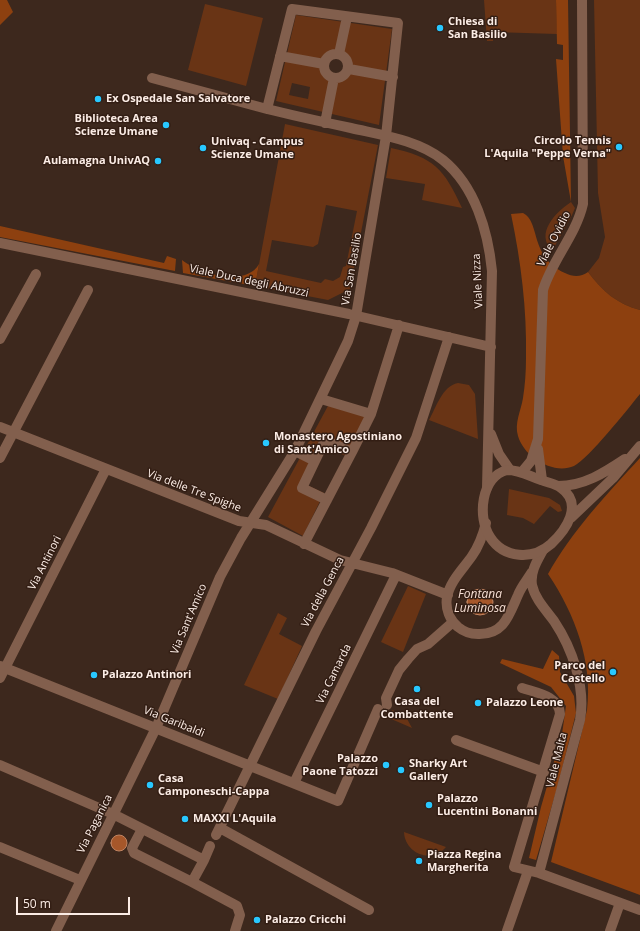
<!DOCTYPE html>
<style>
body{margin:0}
#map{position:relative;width:640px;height:931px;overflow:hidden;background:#3d281d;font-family:"Open Sans",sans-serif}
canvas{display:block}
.scale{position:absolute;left:16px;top:897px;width:114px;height:18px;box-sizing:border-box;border:2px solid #fbece5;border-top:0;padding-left:5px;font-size:12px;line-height:14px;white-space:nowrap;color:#fbece5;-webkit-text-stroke:3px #331e14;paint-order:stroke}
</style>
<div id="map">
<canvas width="640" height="931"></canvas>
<div class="scale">50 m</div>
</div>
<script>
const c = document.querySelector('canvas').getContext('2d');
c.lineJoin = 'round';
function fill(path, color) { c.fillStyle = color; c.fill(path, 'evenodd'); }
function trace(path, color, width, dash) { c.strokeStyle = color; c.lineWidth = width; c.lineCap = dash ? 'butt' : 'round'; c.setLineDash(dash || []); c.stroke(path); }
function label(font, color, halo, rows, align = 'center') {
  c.font = font + ' "Open Sans",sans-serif'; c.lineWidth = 3; c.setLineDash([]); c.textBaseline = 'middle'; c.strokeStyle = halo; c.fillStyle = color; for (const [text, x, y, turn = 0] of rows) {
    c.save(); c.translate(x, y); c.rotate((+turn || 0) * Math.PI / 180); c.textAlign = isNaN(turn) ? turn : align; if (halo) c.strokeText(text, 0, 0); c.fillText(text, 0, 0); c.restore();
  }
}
fill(new Path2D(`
 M484 0H556L557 34 493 32V41H487Z
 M594 0H640V310C617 304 602 291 588 272L599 258 605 237 598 193Z
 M205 4 263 18 246 86 188 70Z
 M296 15 392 29 379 125 276 101ZM333 54 343 55 348 61 347 72 342 77H331L325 70V61ZM292 83 310 87 308 99 289 95Z
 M285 124 378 145 350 289 328 300 255 286ZM326 205 357 211 346 266 343 267 340 277 333 281 325 279 321 283 266 271 272 240 313 247 318 244Z
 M391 148C434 157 444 169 462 208L422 200 425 184 386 178Z
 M571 202 575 208 572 215 552 251C535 233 555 213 571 202Z
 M458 383 469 385 475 394 478 439 429 420C436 408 442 386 458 383Z
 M329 404 367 415 346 456 326 447 307 485 324 493 303 536 268 517Z
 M509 489 549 498 560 505 562 511 558 512 550 506 534 524 523 518 507 515Z
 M408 586 426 594 403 652 381 642Z
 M278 613 287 618 279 634 302 646 278 699 244 685Z
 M392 710 405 715 412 728 389 718Z
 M404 832 446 847C432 864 405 854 404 832Z`), '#693415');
fill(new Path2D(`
 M0 0H7L13 12 0 25Z
 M556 0H568L571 202 563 156 556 59 563 60V45L557 44Z
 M523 213C541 222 529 257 565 273 573 277 581 277 588 272 602 291 617 304 640 310V394C627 410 589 458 574 466 553 475 524 457 518 436 514 423 521 411 523 398 525 385 526 372 526 358 527 309 521 262 511 214Z
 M0 226 164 263 167 256 176 259 175 271 0 237Z
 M182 260C198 273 246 288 259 264L255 286 183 273Z
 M640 458V895L551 862 587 710C593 662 575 614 548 574 572 531 606 495 640 458Z
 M552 650 559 656 560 672 574 696 576 713 558 785 536 860 529 858 541 807 562 734 566 706 551 687 500 663 502 659 543 669Z`), '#8d400f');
const water = new Path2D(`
 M467 602a13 13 0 1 1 26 0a13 13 0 1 1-26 0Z
 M111 843a8 8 0 1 1 16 0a8 8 0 1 1-16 0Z`);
fill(water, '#a6572a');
trace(water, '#c08462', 1);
trace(new Path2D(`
 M324 66a12 12 0 1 1 24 0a12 12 0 1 1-24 0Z
 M339 54 347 17
 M280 56 324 64
 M349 69 393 77
 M152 78 267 109
 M325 123 334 78
 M0 243 349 314 491 347
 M0 339 36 274
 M321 399 371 414 352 452 325 440 302 488 327 500
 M371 414 399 325
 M0 427 239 521 266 525 340 560 392 573 448 595
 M491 434 499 454 510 470
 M538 449 542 480
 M295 451 315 461
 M0 458 88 290
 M522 472 531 461 538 439 543 290C552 260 576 235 583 204L582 0
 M486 523C483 535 479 546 472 556 463 569 450 581 447 597 445 609 450 620 458 627 464 632 471 634 478 634 504 635 509 615 518 595 521 587 527 580 532 572
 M304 544 352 452
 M0 666 338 801 378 709
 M0 678 106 469
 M522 688C537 693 559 696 560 714L514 867 539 873 640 910
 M387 705 386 698 399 670 408 659 417 649 428 644 453 622
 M456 740 544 772
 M0 765 113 814 204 860 192 882 237 906 240 915 235 931
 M294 783 396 575
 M220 828 369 910
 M142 829 132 848 134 853 192 882
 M216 835 316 631 371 528 416 438 449 337
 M0 847 80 880
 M204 860 210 846
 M539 873 580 720C586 687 572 648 554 621 546 610 535 599 532 585 530 572 537 561 543 550
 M56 931 156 728 220 577 241 538 295 451 348 341 356 316 386 136 398 23 292 9 267 109C295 116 323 122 351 128 381 135 418 140 443 160 475 186 488 231 492 271L487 488
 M507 931 528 871
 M610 931 620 903`), '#825f4d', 10);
trace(new Path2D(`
 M507 470C520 470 529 476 541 480 548 483 555 483 561 488 584 504 566 530 551 544 533 560 504 559 490 537 477 517 481 477 507 470Z
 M558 486C584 486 604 473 625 459
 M571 518 613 478 640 446`), '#825f4d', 10);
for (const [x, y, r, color] of [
 [440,28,4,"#28c8ff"],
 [98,99,4,"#28c8ff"],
 [166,125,4,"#28c8ff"],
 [619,147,4,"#28c8ff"],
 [203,148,4,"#28c8ff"],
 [158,161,4,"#28c8ff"],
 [266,443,4,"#28c8ff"],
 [613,672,4,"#28c8ff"],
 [94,675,4,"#28c8ff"],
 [417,689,4,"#28c8ff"],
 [478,703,4,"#28c8ff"],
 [386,765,4,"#28c8ff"],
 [401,770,4,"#28c8ff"],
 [150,785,4,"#28c8ff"],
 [429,805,4,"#28c8ff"],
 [185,819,4,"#28c8ff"],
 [419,861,4,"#28c8ff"],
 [257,920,4,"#28c8ff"]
]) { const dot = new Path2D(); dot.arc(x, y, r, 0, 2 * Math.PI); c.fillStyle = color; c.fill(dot); trace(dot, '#331e14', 1.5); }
label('bold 11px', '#fbece5', '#331e14', [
 ["Chiesa di",448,22],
 ["San Basilio",448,35],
 ["Ex Ospedale San Salvatore",106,99],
 ["Biblioteca Area",158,119,"right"],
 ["Scienze Umane",158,132,"right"],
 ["Circolo Tennis",611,141,"right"],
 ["L'Aquila \"Peppe Verna\"",611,154,"right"],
 ["Univaq - Campus",211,142],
 ["Scienze Umane",211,155],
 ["Aulamagna UnivAQ",150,161,"right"],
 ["Monastero Agostiniano",274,437],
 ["di Sant'Amico",274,450],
 ["Parco del",605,666,"right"],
 ["Castello",605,679,"right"],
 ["Palazzo Antinori",102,675],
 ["Casa del",417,702,"center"],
 ["Combattente",417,715,"center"],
 ["Palazzo Leone",486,703],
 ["Palazzo",378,759,"right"],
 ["Paone Tatozzi",378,772,"right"],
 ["Sharky Art",409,764],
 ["Gallery",409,777],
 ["Casa",158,779],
 ["Camponeschi-Cappa",158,792],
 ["Palazzo",437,799],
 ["Lucentini Bonanni",437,812],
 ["MAXXI L'Aquila",193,819],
 ["Piazza Regina",427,855],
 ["Margherita",427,868],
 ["Palazzo Cricchi",265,920]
], 'left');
label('11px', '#fbece5', '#331e14', [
 ["Viale Ovidio",554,239,-63],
 ["Via San Basilio",352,269,-80],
 ["Viale Duca degli Abruzzi",249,281,12],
 ["Viale Nizza",478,281,-93],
 ["Via delle Tre Spighe",194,491,21],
 ["Via Antinori",45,563,-63],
 ["Via della Genca",323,592,-62],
 ["Via Sant'Amico",189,619,-67],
 ["Via Camarda",334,674,-64],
 ["Via Garibaldi",174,722,22],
 ["Viale Malta",557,760,-76],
 ["Via Paganica",95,824,-63]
]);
label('italic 12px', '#f5ded3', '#331e14', [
 ["Fontana",480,595],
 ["Luminosa",480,609]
]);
</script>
